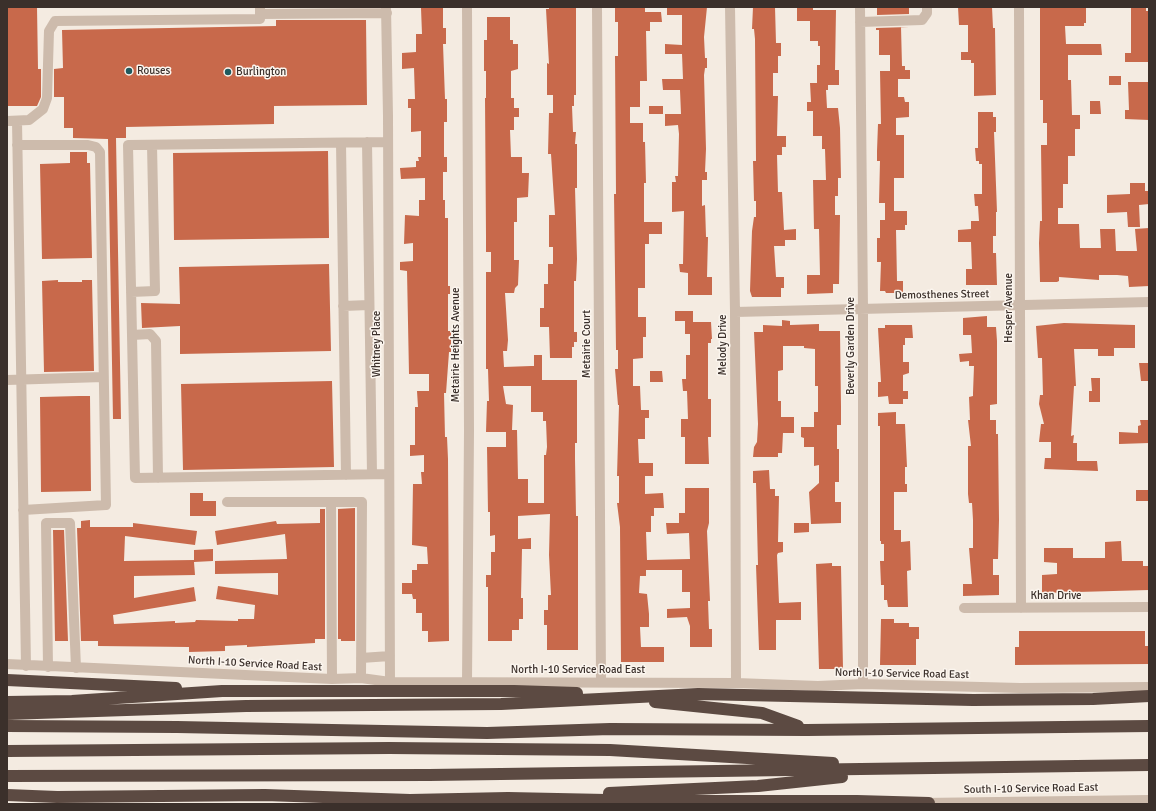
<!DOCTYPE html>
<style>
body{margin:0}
#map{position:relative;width:1156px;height:811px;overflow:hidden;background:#f4ebe1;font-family:Signika,sans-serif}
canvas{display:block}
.frame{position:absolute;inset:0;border:8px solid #3b302b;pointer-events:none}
</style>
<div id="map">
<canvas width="1156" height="811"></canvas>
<div class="frame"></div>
</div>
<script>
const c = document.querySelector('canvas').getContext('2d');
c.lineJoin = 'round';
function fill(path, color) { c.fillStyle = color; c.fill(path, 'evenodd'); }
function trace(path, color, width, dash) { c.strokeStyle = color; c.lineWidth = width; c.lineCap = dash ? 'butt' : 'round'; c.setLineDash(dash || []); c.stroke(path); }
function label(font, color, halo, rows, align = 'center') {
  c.font = font + ' Signika,sans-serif'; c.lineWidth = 3; c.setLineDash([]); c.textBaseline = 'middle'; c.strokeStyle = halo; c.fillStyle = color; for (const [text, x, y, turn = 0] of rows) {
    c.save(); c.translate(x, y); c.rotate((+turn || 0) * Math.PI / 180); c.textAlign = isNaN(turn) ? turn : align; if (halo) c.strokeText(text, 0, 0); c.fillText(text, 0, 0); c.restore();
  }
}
fill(new Path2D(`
 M7 7H37L38 69H41V97L37 106H7Z
 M549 7H576V95H574V106H572L573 132H576L575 144H577V188H575L577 259 576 281H574V332H577V342H574V347H572V358H550L549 327H540V308H544V284H548V264H553V247H549V215H555L551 154H548L549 113H553V95H547V63L549 64 546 9H549Z
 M615 7 645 8V12H661L662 22H650V31H646L647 81H640V107H630V123H643V142H645L646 183H644V222H662V234H649V244H645V288H638V317H646V337H643V358L633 359V386H640L641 410H649V418H645V439H638L639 463H653V476H645V494L663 493 664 508H654V516H651V532H646L647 560 690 559 689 533 667 534 666 523H679V513H685V488H709V523L707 531 710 601H708L709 629H712V647H690V626L687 617 667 618V609L690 608V592H682V570H646V576H640L639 593 647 594 649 614V627H640L641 647H664V662H621L620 527 617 503H619V476H617L619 405H618L615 369H618V350H616L614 194H616L615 56H618V22H615Z
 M667 7H707L704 37 705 58H707V68H705L704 75 706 149 705 172H707V180H702V206L705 205 706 237H708L707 277H712V295H688V273L680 272 679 264H683L684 211 672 212V182H676L675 176H678L679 134 678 125 665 126V114H681L680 90H663L662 79H683L682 54H665V44L682 45V15H667Z
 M753 7H775L776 43H781V56H778V73H773V96H778L777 136H786V147H782V155H777L778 192H782L784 230 796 229V240H785V246H774L776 277H784V288H781V297H752L750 291 752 231 754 217H756V201H754L753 161H756L755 39 754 29H752Z
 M797 7H813V10H836L835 70H839V85H828V90H826L827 108H838L840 128 841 178H838V196H835V215H840L839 284H833V293L807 294V275H820L819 229H814L813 180H826L825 149H822V136H813V111H807V102H811L810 83H817V65H820V46H818V41H810V21H797Z
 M877 7H909V14L877 15Z
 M958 7H992L993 28H995L996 95 974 96V63H971V60H961V52H968V25H959Z
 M1040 7H1086V23H1084V26H1065L1066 44H1101L1102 55H1068V80H1071L1072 115H1080V129H1075V156H1068V184H1063V208H1058V224H1079L1080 248H1101L1100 229H1115L1116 251H1137L1135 229 1149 228V286L1129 287 1128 276 1117 275H1099V280L1059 277V281L1057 282H1040L1039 243 1040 221H1042L1041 145H1047V123H1043V100H1040Z
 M1131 7H1146V11H1149V62H1125V53H1131Z
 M421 8H443V28H446V44H443L445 99H447V122H444V157H447V172H443V200H445V218H448V286H450V294H448V331H451V352H449L446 393H444L445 437H447L448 459 449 641 428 642V631H422V613H416V599H413L412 594H402V583H412V570H417V564H428L427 547 412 545 413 484H422L421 472H424V455L410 456V445H415V407H418L417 391H429V374H409L407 271 400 270V262L413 261V243L404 244 405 215 419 216V200H425V178L401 179 400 168 416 167V161H419L418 157H421V131L411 132V108H408V99H415L414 68 402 69V53L416 52V34H422Z
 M487 17H510V40H513V44H518V69L511 71V98H514V108H519V117H514V130H510L511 157H522V173H529L528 197 517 198V222H514V260H519L518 285 515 288 514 293H505L508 340 507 351H503L504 367 531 366H534V355H542V380H577V443H575V459L576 516H578V650H547V625H544V610H548V595H551L549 555 550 514 518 516V539L531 538V549H522L521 598H523V619H519V630H512V641H488V587H486V575H491V552H495V535L490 536V512H488L487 447H506V432H486L487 401H489L488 369H486V272H491V252H486V236L485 98H486V71H484V40H487ZM503 386H531V412H543V421H546L547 447 546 455H544V503H528V479H518L517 430H512L513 405 506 404Z
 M276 20H366L367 105 274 106V124L126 127V138H116L121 419H113L108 139 73 138V128H64V97H54V69L63 68 62 30 276 26Z
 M901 27 902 66H905V70H910V79H898V97H904L905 102H909V117L896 118V135H904V178H894V211H907V225H905V230H896L897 281H903V293H886L885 291H880L881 262H877V238H880V220H885V203H879L880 161H877V151L878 124H881L880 71H890V55H879V30H876V28L909 27Z
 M1109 76H1121V85H1109Z
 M1128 82H1149V120L1125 119V110H1129Z
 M1090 101H1100L1101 114H1090Z
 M649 106H663V114H649Z
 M978 112H993V117H996V132H994L997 212H996V236H993V253H996L997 285H966V269H972L971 242H958V230L971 229V221H979L978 206H975L974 194H982V164H979V161H976L975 148H978Z
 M328 151 329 238 174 240 173 153Z
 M70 152H87V163H90L92 258 42 259 40 164 70 163Z
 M1130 183H1145V191H1148L1149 204 1139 205 1140 227H1128L1127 212 1107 213V195L1130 194Z
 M329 264 331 351 180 354V326L142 328 141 303 180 304 179 267Z
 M58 280V282H82V280H92L94 371 44 372 42 281Z
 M675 311H693V322H711L712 339H711V343H708V399H711V437H708L709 464H685V437H681V419H688L687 391H683L682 379H686V355H690V334H685V321H675Z
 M987 316V327H996L997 341V404L990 405V420H996V434H998L999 520 998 559H993V575H999V595L963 596V584H972L969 548H973V520L972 503H969L968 494V446H971L968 420H970L969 397 973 396V393L974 366H969V361L960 362 959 354 972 353 971 335H963V318Z
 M782 320 790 321V325L819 324V331H840L841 407V425H837V449H839V482H835V502H841V523L811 524 809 492 819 483V465L814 466V447H804V438L801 437V427H814V412H818V386H815V349L804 348V346H783V370L778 371V401H781V417H794V433H783L782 453H778V457H753L754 447 757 442 758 424 754 332H763V325L782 326Z
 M1064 323 1135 325V348H1114V356H1098V349H1074L1076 386H1074L1071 436 1074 435 1073 443H1077V461H1097L1098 471 1044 469 1045 458H1051V442H1039L1041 424H1044L1039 404 1040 395H1043L1042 358H1038L1036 326Z
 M885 325H912L913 338H905V345H903V362H909V373L903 375V391H908V399H903V404H889L888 396 878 397V382H881L878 328H885Z
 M1139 363H1149V381H1141Z
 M650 371H662L663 382H650Z
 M1091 378H1100V402H1089V391H1092Z
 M332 381 334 467 183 470 181 384Z
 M79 396H90L91 491 41 492 40 397Z
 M896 412V424H905L907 467H905V484H907V492H894V530H901V542L910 541 911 570 907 571 908 607H888L887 600H884V585H881L880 561H884V544H881V541H880V426H878V413Z
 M1140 420H1149V443L1119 444V432L1138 433V426L1141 425Z
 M769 470 770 489H775V496H779L778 542H783V552L778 553 777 555 779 603 801 602V620H776V650H759L756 565H758L757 526 756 483H753V471Z
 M1136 490H1149V501H1136Z
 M190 493H203V501H216V516H190Z
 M355 508V641H341V639H338V509Z
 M320 509H325V639H315V643L247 647V645L225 646V651L189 652V647L98 646V641H81L77 528H81V521L90 520V527H133V523L197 531 195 545 125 536 124 561 194 560V550L213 549V561L194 562 195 575 134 576V598L194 587 196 601 113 615 114 624 175 621V623L195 622 196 620 238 621V619H254L255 605 216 599 218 586 278 595V573L215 574V561L287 559 285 534 217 545 215 531 276 521 277 524 320 523Z
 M794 523H809V532L794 533Z
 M53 530H64L68 641H55Z
 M1121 541 1122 561H1143V566H1149V590L1042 593V575L1057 574V563L1044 562V548H1073V558H1105V542Z
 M832 563V566H841L843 669H819L816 564Z
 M881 619H894V623H909V627H919V639H916V665H880Z
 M1019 631H1145V646H1149V664L1015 665V647H1019Z`), '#c8694b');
trace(new Path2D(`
 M386 7 388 116 390 682
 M467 7 469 431 467 682
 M597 7 601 682
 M730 7 735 312 736 683
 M860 7 863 309V684
 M1019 7 1021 608
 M260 14 387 13
 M860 22 922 20 927 13V7
 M7 121 29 120 43 109 47 98 49 31 55 21 260 19V7
 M17 121 26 666
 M367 142 372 474
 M388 142 128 145 135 478 389 474
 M341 143 346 475
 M17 145H88L96 147 100 152 106 505 23 510
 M131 292 155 291 152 145
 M343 306 369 305
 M735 312 1149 302
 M132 335 150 334 156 341 158 478
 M7 380 103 377
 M227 502H362L361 678
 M331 502 332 679
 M964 608 1149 607
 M361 658 390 656
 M7 664 332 679 361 678 390 682 736 683 818 686 863 684 1020 688 1149 687
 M48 667 46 523H70L76 668
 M922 803 1149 800`), '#cdbbac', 10);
trace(new Path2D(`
 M7 680 176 688
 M7 702 72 701 222 691H514L577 693
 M655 702 762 713 798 726
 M7 714 246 706 501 704 698 694 973 700 1093 699 1149 696
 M7 726 177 727 487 733 610 729 807 730 1149 726
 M7 751 389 748 610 750 833 763
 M7 776 429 775 1149 765
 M609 793 758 786 842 777
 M7 795 57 797 265 795 410 800 508 798 655 801H857L929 803`), '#5c4a42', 12);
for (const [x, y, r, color] of [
 [129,71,4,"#1f5a5e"],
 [228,72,4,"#1f5a5e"]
]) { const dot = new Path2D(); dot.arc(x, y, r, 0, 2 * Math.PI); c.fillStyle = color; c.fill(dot); trace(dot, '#fbf5ee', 1.5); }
label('11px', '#3b302b', '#fbf5ee', [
 ["Rouses",137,71],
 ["Burlington",236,72]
], 'left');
label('11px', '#3b302b', '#fbf5ee', [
 ["Demosthenes Street",942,295,-1],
 ["Hesper Avenue",1009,308,-90],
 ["Whitney Place",377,344,-90],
 ["Metairie Court",587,344,-90],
 ["Metairie Heights Avenue",456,345,-90],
 ["Melody Drive",723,345,-90],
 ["Beverly Garden Drive",851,346,-90],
 ["Khan Drive",1056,596],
 ["North I-10 Service Road East",255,664,3],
 ["North I-10 Service Road East",578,670],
 ["North I-10 Service Road East",902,674,1],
 ["South I-10 Service Road East",1031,789,-1]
]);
</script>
